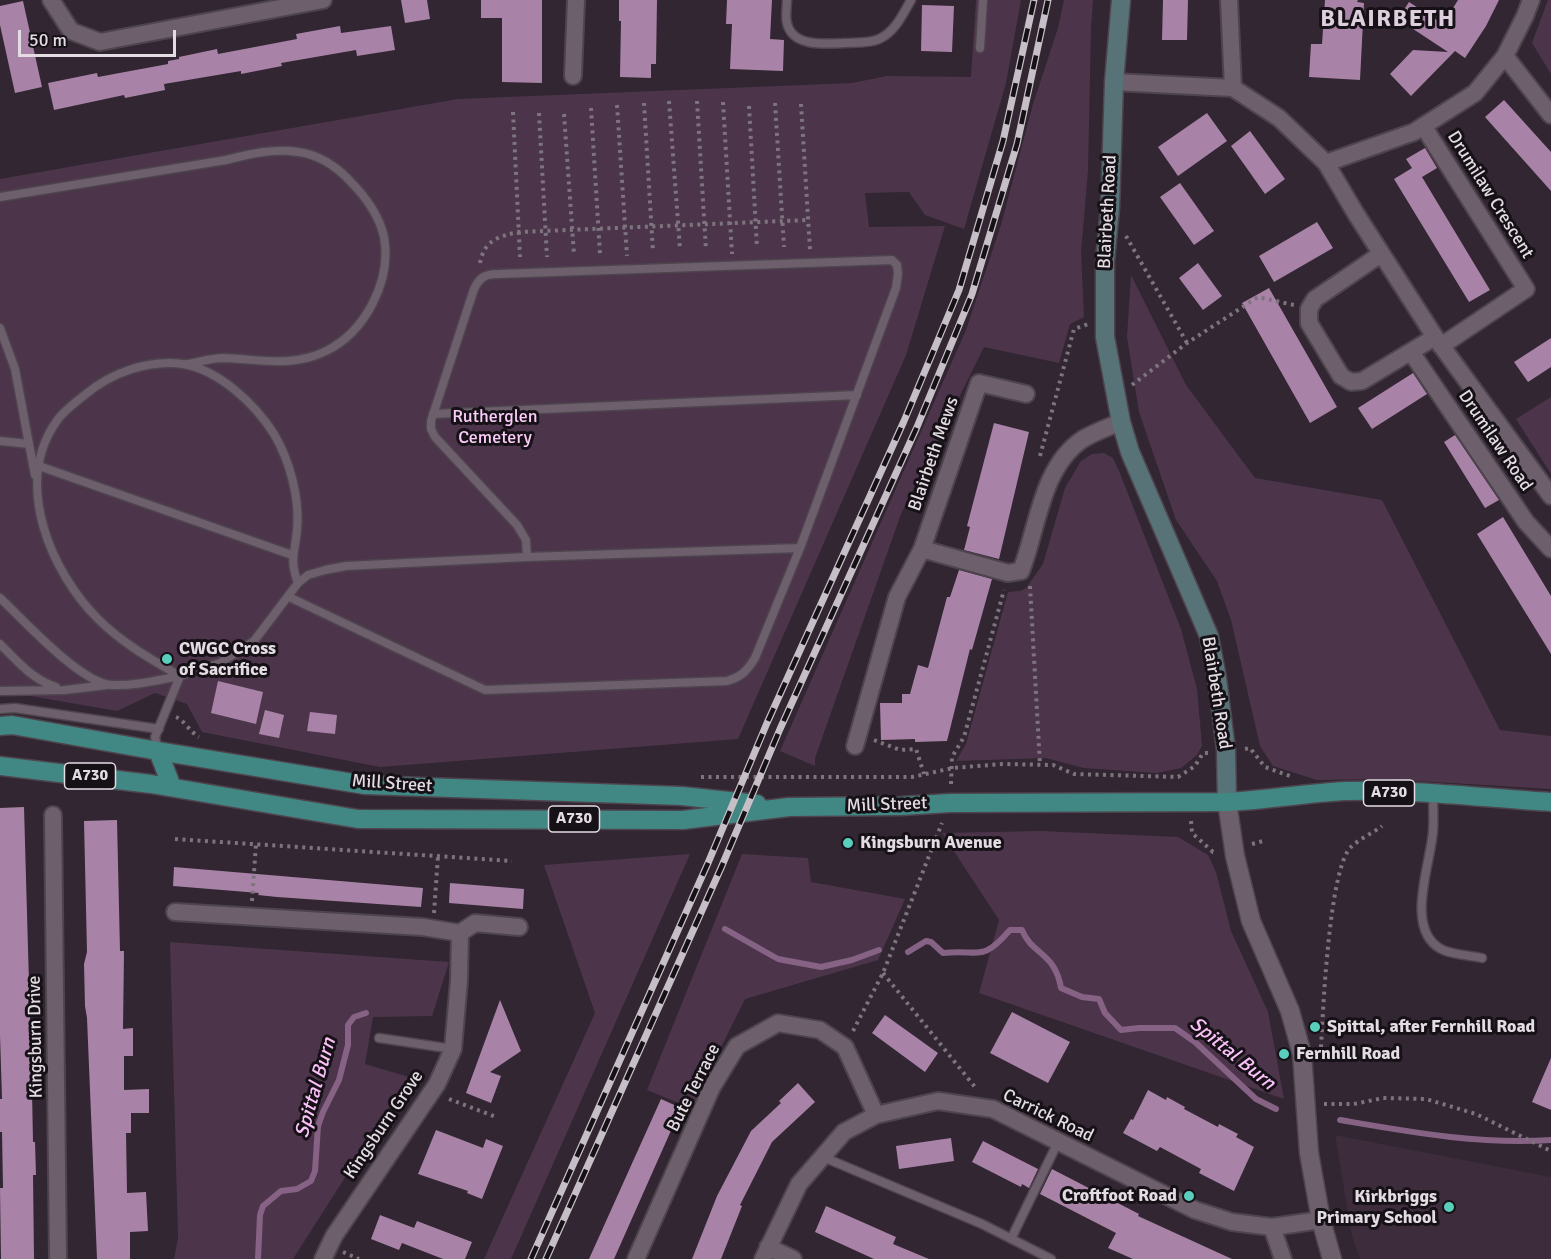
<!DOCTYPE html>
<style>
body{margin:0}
#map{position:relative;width:1551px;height:1259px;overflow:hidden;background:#312631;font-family:Signika,sans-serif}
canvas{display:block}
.scale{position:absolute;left:18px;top:30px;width:158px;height:27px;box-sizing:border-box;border:3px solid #e3dce3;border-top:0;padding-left:8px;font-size:18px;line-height:21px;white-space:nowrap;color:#e3dce3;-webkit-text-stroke:4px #161116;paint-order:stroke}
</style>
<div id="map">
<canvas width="1551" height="1259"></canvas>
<div class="scale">50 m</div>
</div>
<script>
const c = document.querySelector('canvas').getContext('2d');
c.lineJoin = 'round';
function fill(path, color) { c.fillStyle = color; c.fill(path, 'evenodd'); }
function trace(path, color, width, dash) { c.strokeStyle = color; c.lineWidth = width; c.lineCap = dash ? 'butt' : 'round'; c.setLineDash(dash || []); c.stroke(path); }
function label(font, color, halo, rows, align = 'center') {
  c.font = font + ' Signika,sans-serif'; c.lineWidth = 6; c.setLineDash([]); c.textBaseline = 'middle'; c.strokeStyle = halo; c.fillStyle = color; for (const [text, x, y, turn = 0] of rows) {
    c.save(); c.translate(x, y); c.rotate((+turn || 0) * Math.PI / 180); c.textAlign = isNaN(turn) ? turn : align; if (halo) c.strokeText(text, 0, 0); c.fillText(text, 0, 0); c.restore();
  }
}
fill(new Path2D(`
 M1335 1135 1551 1177V1259H1360L1352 1236Z`), '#3d2c3c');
fill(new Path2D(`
 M976 0H1021L1006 83 964 229 925 215 909 192 865 193 869 227 945 226 906 355 738 739 380 767 202 732 187 704 155 693 117 711 25 695 0 696V179L458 99 852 83 887 76 971 77Z
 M1064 0H1093L1091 29 1088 170 1081 252 1084 317 1070 324 1059 363 984 347 901 514 815 758V766L780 751 966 330 1001 225 1033 104 1058 28Z
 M1548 0H1551V74L1532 43Z
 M1131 275 1186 385 1255 478 1382 500 1500 730 1551 736V789L1385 779 1317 780 1273 766 1260 746 1231 620 1217 581 1176 520 1139 412 1127 337Z
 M1551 397V474L1516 419Z
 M1104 453 1113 458 1119 471 1181 629 1197 689 1202 746 1197 755 1181 768 1157 773 1084 768 1046 758 956 761 966 744 1008 592 1020 591 1026 588 1043 564 1065 488 1081 461 1092 454Z
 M1040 831 1178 837 1208 855 1216 872 1231 931 1268 1012 1284 1099 979 993 999 920 942 833Z
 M690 854 511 1259H484L595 1013 544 865Z
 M742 854 808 858 811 882 905 899 878 960 745 999 691 1108 647 1090Z
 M170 942 449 962 432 1016 373 1017 365 1064 409 1077 293 1259H174L178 1238Z`), '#4c354b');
trace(new Path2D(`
 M725 929 778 959 821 967 852 960 879 950
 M908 952 926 941 931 942 943 953C981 949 981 963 1010 930H1022C1032 955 1055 952 1061 988L1082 997 1099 999 1105 1013 1121 1030 1139 1028H1175L1195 1042 1256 1099 1276 1109
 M1340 1120C1410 1132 1480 1145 1551 1140
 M258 1259 260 1215 263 1206 281 1191 297 1189 311 1181 315 1171 318 1126 323 1112 339 1080 348 1045V1025L354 1017 366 1013`), '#866284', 6);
fill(new Path2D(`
 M401 0H427L430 19 405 23Z
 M481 0H542V83L502 82V18H481Z
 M619 0H657L656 64H651V78L620 77 621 21H619Z
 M727 0H772L770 39 784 40 783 71 730 69 732 24H726Z
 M1163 0H1188L1187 40H1162Z
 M1325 0H1358L1357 2 1364 3 1360 80 1309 77 1311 44H1322Z
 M1458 0H1499L1486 26 1465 58 1455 51 1411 96 1390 74 1413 50 1448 52 1398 19 1409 2 1443 24Z
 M23 1 42 87 15 93 0 25V6Z
 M922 5 954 6 952 52 921 51Z
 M340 26 341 33 391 26 395 50 357 56 356 50 281 63 282 66 241 74V71L164 84 165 90 125 98 124 95 54 110 48 83 97 73 98 77 168 64V61L179 59V57L217 49 218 54 297 39 296 34Z
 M1504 100 1551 152V191L1485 117Z
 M1207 113 1227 141 1178 176 1158 147Z
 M1250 131 1285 179 1265 194 1231 146Z
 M1425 148 1437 168 1422 177 1490 290 1469 302 1394 179 1412 168 1406 159Z
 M1180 183 1214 231 1194 245 1160 197Z
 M1317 222 1333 248 1274 282 1259 256Z
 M1198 263 1222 296 1203 310 1179 278Z
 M1269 288 1337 407 1310 423 1242 303Z
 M1551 338V367L1528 382 1514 362Z
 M1413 373 1427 394 1372 429 1358 408Z
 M994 423 1029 432 999 559 964 550 970 527 967 526Z
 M1455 435 1499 500 1485 508 1444 442Z
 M1503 517 1551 596V654L1477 534Z
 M959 570 992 579 972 650 970 649 947 741 915 742V739L881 740 880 703H902V694H910L918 665 928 668 947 597H950Z
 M218 681 263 692 256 724 211 713Z
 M265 710 284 715 279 738 259 734Z
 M310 712 337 715 335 734 307 731Z
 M24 807 32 1090 33 1142H35L36 1175H33L34 1259H1L0 1188H3L2 1132H0V1099H2L0 1035V808Z
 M117 820 120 951H124L123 1029 133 1028V1056H124V1090L149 1089V1113H131V1133H126L127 1193 146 1192 148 1231 130 1232V1259H97L87 1018 85 1006 84 964 87 952 84 821Z
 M174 867 423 888 421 907 277 897 258 895 259 893 173 886Z
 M450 883 524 889 523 909 449 903Z
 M500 1000 521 1051 490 1072 501 1076 491 1103 466 1093Z
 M1012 1012 1070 1042 1048 1083 990 1053Z
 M885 1015 938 1053 925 1072 872 1033Z
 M1551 1058V1110L1532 1102Z
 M798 1083 815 1102 772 1142 740 1205 742 1206 721 1259H692L717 1196 751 1131 781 1103 779 1101Z
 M1148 1090 1166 1100 1167 1097 1185 1107 1184 1109 1218 1127 1219 1124 1238 1134 1236 1137 1254 1147 1234 1191 1199 1173 1201 1169 1160 1147 1157 1151 1123 1133 1131 1119 1133 1120Z
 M661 1099 681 1108 614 1259H589Z
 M436 1130 483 1148 486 1139 503 1146 482 1199 467 1193 468 1191 418 1174Z
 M951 1138 954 1161 899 1169 896 1146Z
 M983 1141 1038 1169 1029 1188 1022 1184 1021 1187 972 1162Z
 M1052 1169 1139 1214 1138 1216 1232 1259H1133L1108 1248 1116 1233 1040 1194Z
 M826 1206 896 1237 893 1244 929 1259H874L815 1232Z
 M380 1215 414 1228 417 1221 472 1242 465 1259H443L402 1243 399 1250 371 1239Z`), '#a983a7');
const service = new Path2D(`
 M787 0C787 7 785 16 787 23 792 47 825 44 843 43 854 42 868 44 879 39 895 32 903 14 911 0
 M980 48 983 0
 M0 197 226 160C250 154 274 148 298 152 317 154 336 166 349 180 365 196 379 214 384 237 392 281 365 332 326 351 292 368 259 359 223 358 212 358 199 362 187 364
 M0 328 15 369 29 444
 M433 414 857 395
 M0 441 29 444 35 475
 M39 466 292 555
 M527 557 526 540 517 525 435 437 431 429V421L474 289C480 277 485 274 499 274L892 260 897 265 898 274 896 288 800 548
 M0 598C25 621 80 683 112 685 135 686 158 680 180 676
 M0 644C17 661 33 680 56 687
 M180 676C152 660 122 643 98 619 51 572 13 484 56 422 63 411 75 403 86 394 111 373 149 359 183 364 219 370 255 404 274 434 290 461 300 499 297 530 295 554 289 558 298 583
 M0 691 65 690 107 685
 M0 709 15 708 159 729
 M158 751 155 737 180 676 220 663 254 641 298 583 308 575 325 570 346 566 527 557 800 548 755 658C747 671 741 677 727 681L485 690 289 597
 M1433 794C1433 806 1434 819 1433 831 1431 863 1404 929 1441 949 1452 955 1469 955 1482 958
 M379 1038 453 1049
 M823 1157 982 1224 1051 1259
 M1011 1239 1058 1142`);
const minor = new Path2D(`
 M51 0 71 31 100 42 323 0
 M1229 0 1233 88
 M1505 56 1551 115
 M573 76 576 0
 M1114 82 1233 88 1279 118 1326 163 1356 214 1435 337 1551 496
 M1424 127 1526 289 1441 346
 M1326 163 1414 132 1475 93 1505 56 1525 16 1531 0
 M1381 254 1315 299 1309 309V323L1341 376 1351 382 1362 381 1435 337
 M1411 352 1526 522 1551 549
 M922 549 1008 573 1021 571C1038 528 1041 467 1083 439 1095 432 1108 427 1121 422
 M855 746 897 597 922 549 979 383 1026 394
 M53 815 58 1259
 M175 912 423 927 460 933 475 923 519 927
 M1272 1227 1283 1259
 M768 1247 793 1259
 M323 1259 334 1236 437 1084 453 1049 459 980 460 933
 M636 1259 712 1087 737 1046 778 1023 820 1030 845 1047 876 1115
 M763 1259 799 1184 844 1132 876 1115 938 1101 993 1109 1195 1210 1232 1222 1272 1227 1321 1220`);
const tertiary = new Path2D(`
 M1227 802 1235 856 1251 921 1290 1011 1302 1054 1309 1153 1321 1220 1332 1259`);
const secondary = new Path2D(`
 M1121 0 1114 82 1110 208 1105 261V337L1121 422 1130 452 1209 636 1217 678 1226 750 1227 802`);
const primary = new Path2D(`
 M0 726 12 725 158 751 365 785 682 796 757 804
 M158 751 172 787
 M0 766 151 784 358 819 683 820 789 807 901 806 950 803 1227 802C1267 800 1306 793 1346 791 1414 789 1483 798 1551 802`);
trace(service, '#4e444e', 11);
trace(minor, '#4e444e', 20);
trace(tertiary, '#4e444e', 21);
trace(secondary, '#4e444e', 21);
trace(primary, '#4e444e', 21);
trace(new Path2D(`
 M669 101 680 249
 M697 101 706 250
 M723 102 732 254
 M644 103 653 252
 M775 103 784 247
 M801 104 810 250
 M617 105 627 256
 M749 106 757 247
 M591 108 600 254
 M513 112 520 257
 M539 113 547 257
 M564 114 574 255
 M1126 236 1187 343
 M480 263C484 241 498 236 519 232L808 220
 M1132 385 1187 343 1258 297 1294 305
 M1040 456 1074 329 1088 324
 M1030 586 1040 765
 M176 717C184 720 190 732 199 737
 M874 740 900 750 916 749 924 774
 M1245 749 1250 748 1265 767 1290 776
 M701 777H912L953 768 1002 764 1053 765 1074 774 1178 777 1195 766 1203 753H1208
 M951 784 952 757 964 737 1004 590
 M1191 821 1192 833 1213 852H1215
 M175 839 512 861
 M1252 844 1263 841
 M252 901 256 844
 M434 913 438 856
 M883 973 975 1087
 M853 1031 883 973 942 823
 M1321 1047C1323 1012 1329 868 1351 847 1359 839 1373 833 1382 826
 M449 1099 496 1117
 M1324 1104H1354L1383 1098 1426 1099 1476 1114 1551 1151
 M343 1252 359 1259`), '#7d747d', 4, [3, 4.5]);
trace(service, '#6d5f6c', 8);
trace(minor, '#6d5f6c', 16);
trace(tertiary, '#6d5f6c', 18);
trace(secondary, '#577377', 18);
trace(primary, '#418783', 18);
const rail = new Path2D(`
 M531 1259 708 863 767 723 904 421 959 290 1003 141 1034 0
 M546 1259 721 868 780 729 917 427 972 294 1017 144 1048 0`);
trace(rail, '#c7bfc7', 7);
trace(rail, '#161116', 4.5, [14]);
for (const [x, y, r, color] of [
 [167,659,6,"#5acebd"],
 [848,843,6,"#5acebd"],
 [1315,1027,6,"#5acebd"],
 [1284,1054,6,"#5acebd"],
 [1189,1196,6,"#5acebd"],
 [1449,1207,6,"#5acebd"]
]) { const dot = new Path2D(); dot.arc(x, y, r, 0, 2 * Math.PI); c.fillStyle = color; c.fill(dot); trace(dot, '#161116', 2); }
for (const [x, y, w] of [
 [90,776,51],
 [1389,793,51],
 [574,819,51]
]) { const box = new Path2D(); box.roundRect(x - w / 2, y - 13, w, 26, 4.5); c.fillStyle = '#161116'; c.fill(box); trace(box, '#e3dce3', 1.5); }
label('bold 16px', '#e3dce3', null, [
 ["A730",90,776],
 ["A730",1389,793],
 ["A730",574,819]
]);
label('18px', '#e3dce3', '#161116', [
 ["Drumilaw Crescent",1490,195,58],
 ["Blairbeth Road",1108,212,-87],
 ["Drumilaw Road",1495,441,56],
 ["Blairbeth Mews",934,454,-71],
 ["Blairbeth Road",1216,693,81],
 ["Mill Street",392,784,4],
 ["Mill Street",887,805,-2],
 ["Kingsburn Drive",36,1037,-91],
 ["Bute Terrace",694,1088,-63],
 ["Carrick Road",1048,1116,26],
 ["Kingsburn Grove",384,1125,-56]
]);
label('18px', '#fbccf9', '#161116', [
 ["Rutherglen",495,417],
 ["Cemetery",495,438]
]);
label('bold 18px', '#e3dce3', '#161116', [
 ["CWGC Cross",179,649],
 ["of Sacrifice",179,670],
 ["Kingsburn Avenue",860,843],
 ["Spittal, after Fernhill Road",1327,1027],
 ["Fernhill Road",1296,1054],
 ["Croftfoot Road",1177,1196,"right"],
 ["Kirkbriggs",1437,1197,"right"],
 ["Primary School",1437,1218,"right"]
], 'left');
label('italic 20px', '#fbc1f9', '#161116', [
 ["Spittal Burn",1232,1054,39],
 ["Spittal Burn",316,1088,-74]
]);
c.letterSpacing = '1.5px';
label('bold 24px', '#decfde', '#161116', [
 ["BLAIRBETH",1388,20]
]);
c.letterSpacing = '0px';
</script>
